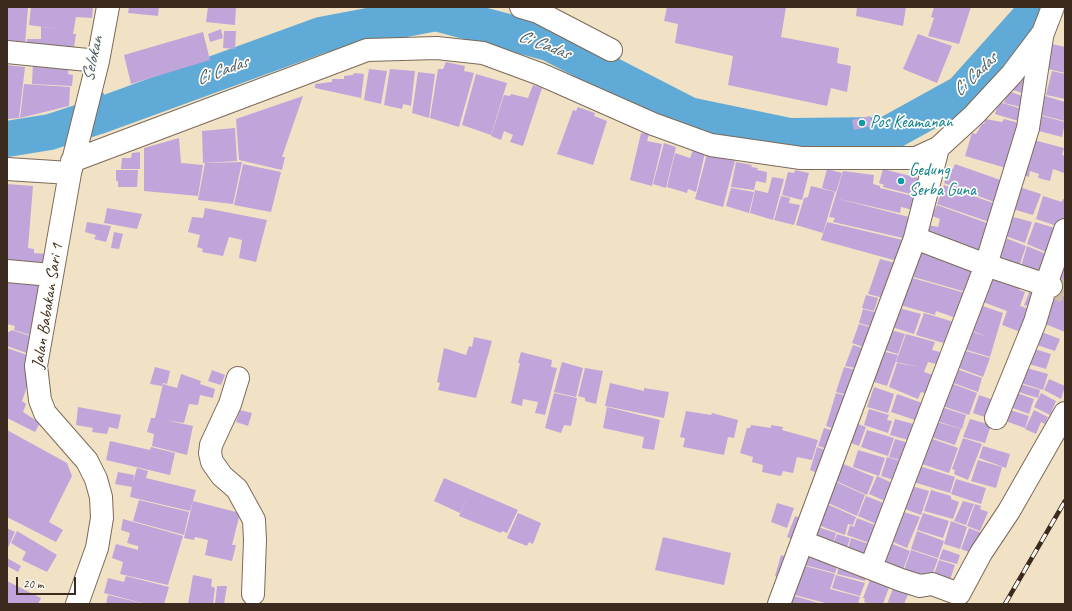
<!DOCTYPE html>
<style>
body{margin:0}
#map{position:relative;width:1072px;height:611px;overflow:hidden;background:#f1e2c5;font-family:Caveat,sans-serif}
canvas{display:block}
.frame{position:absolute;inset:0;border:8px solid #3b2a1e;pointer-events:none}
.scale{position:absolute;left:16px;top:577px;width:60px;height:18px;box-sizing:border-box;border:2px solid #3b2a1e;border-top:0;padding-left:5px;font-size:12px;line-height:14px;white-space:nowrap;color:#3b2a1e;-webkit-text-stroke:3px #fdfcf7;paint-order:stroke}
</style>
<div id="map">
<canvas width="1072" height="611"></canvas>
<div class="frame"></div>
<div class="scale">20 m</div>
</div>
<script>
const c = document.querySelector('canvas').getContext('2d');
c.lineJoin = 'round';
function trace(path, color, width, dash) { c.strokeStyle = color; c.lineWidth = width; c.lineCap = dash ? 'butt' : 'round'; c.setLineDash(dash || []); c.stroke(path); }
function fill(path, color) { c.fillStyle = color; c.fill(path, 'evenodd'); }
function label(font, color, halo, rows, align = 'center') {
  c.font = font + ' Caveat,sans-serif'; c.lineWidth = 3.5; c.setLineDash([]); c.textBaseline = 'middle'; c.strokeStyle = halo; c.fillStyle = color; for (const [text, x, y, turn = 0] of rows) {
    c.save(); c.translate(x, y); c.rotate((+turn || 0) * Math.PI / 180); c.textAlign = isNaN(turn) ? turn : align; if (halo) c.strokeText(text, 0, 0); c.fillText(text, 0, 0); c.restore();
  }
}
trace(new Path2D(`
 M96 117 101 95`), '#5faad7', 6);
trace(new Path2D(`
 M7 139 50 132 96 117 321 35 436 13 549 43 689 115 790 136 886 135 962 93 1039 7`), '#5faad7', 36);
fill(new Path2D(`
 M7 7H28L25 45 7 46Z
 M31 7H93L92 18 76 17 73 34H76L73 54 26 49 27 39H41V27L64 30 29 25Z
 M129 7H159L158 16 128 13Z
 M208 7H236L235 25 206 22Z
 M667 7H786L781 37 839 48 837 63 851 66 847 92 831 88 827 106 728 85 733 56 675 43 678 24 664 21Z
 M857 7H906L903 26 856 16Z
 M934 7H971L959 44 928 36 934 18 931 17Z
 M221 29 223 38 210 42 208 34Z
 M224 31H236L235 49 223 48Z
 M203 32 210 60 131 84 124 55Z
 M918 34 952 46 937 83 903 69Z
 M1043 42 1065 47V73L1040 67Z
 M33 61 69 65 68 74 73 75 72 86 32 84Z
 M446 62 465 66 464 71 474 73 459 127 430 118 438 69H443Z
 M7 65 25 67 19 118 7 119Z
 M369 69 387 71 381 104 364 100Z
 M390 69 415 71 411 106 403 104 402 109 384 105Z
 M1026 69 1028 95 1004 87Z
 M1052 71 1065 74V99L1046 95Z
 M418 72 435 74 429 118 412 113Z
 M354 73 364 74 361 98 315 88V84L332 82V79H344V76L353 75Z
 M476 74 507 83 491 135 462 125Z
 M24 84 70 87 69 106 20 118Z
 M533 85 542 88 523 146 510 142 513 135 504 131 501 140 491 136 504 95 510 96 511 94 528 98Z
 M1008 91 1028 98 1025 108 1004 103Z
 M1042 95 1065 102V121L1037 114Z
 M303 96 282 157H285L282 170 239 160 236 119Z
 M999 102 1029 111 1025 123 995 114Z
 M578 107 595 113 594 116 607 121 593 165 557 154 573 110 576 111Z
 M1035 114 1065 122 1062 137 1031 129Z
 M870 116 872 126 854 130 852 120Z
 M986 119 1002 122 1004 119 1026 125 1013 170 965 156 972 133 976 134 982 124H984Z
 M235 128 237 161 203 163 202 131Z
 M641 133 649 134 647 141 662 144 652 186 630 180Z
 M179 138 181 163 203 165 198 196 144 191V148Z
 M1026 138 1064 148 1062 155 1065 156 1064 173 1053 169 1050 181 1038 178 1039 174 1030 171 1029 177 1016 172Z
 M664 143 676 147 666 188 653 184Z
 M693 150 705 153 696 192 688 189 687 193 667 187 675 153 690 158Z
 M140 152V169H121L122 158H131L132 153Z
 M707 154 735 161 723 207 695 199Z
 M242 162 233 204 198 200 205 163Z
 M736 162 752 165 751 167 758 168 757 170 767 172 766 183 756 181 754 190 731 187Z
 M243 164 281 172 271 212 234 205Z
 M955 164 1009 183 1002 205 944 183 950 168 953 169Z
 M827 169 842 173 836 192 822 188Z
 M883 169 922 179 918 196 883 187 884 185 879 183Z
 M116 170H138L137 187H118V181H116Z
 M795 170 809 173 802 200 782 195 788 172 794 173Z
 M843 171 874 175 873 184 880 186V188L921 198 917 211 901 207 900 213 835 198Z
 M772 177 784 179 773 220 750 213 755 190 768 193Z
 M7 184 33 186 28 248 34 249V253L46 254 47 268 7 265Z
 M944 185 1001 206 995 224 937 204Z
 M811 186 835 192 823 233 796 225 804 198 808 197Z
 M1016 186 1041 194 1033 215 1009 208Z
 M731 188 754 192 749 213 726 206Z
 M781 196 790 198 789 203 800 205 794 225 774 220Z
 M1043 196 1062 202 1063 199H1065V221L1063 228 1036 219Z
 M835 198 913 218 907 239 833 222 835 218 829 217Z
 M937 205 995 226 983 260 923 240 928 225 938 227 940 219 932 216Z
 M107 208 142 214 137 229 104 223Z
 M205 208 267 220 256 262 239 258 242 240 229 237 223 256 202 252 203 249 197 247 200 235 188 232 192 217 203 218Z
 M1006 215 1032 222 1025 243 1000 234Z
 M87 222 111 226 106 242 94 239 96 235 85 232Z
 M827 222 907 241 901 262 821 240Z
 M1035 222 1061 230 1053 255 1027 244Z
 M114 232 123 234 119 249 111 248Z
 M998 235 1026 246 1018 270 990 261Z
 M1027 246 1053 257 1045 278 1020 270Z
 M919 250 974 269 966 292 910 276Z
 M880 259 899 264 887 299 868 294Z
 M1065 259V285L1052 280Z
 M909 277 965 293 956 318 936 311 935 315 900 305Z
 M991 278 1021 287 1019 290 1025 292 1020 306 1036 311 1026 334 1002 325 1007 311 983 302Z
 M7 279 44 281 37 337 14 330 15 326 7 324Z
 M1031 288 1041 291 1036 309 1024 305Z
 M1047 291 1065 296V332L1040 322Z
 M866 295 878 298 874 311 862 308Z
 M977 304 1003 313 990 357 957 347 964 329 988 337 965 328Z
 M899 308 921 314 914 334 892 327Z
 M863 309 882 314 877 328 859 323Z
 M924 313 954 322 947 344 916 335Z
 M859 324 877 329 869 349 852 343Z
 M12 330 36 338 32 355 7 346V333Z
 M891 330 905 334 898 354 881 349Z
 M1036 330 1060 339 1055 351 1031 343Z
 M906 334 935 342 932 350 940 352 936 364 928 362 924 372 936 376 930 395 921 392 918 399 889 387 897 363 920 367 896 362Z
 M474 337 492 341 476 398 438 390 440 383 437 382 444 348 466 355 469 346 472 347Z
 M853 345 868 350 860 369 845 366Z
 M1028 347 1051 354 1046 369 1022 362Z
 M7 348 30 356 32 362 26 380 29 381 22 401 26 404 23 412 40 423 35 432 7 418Z
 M956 348 990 358 983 377 951 365Z
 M881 351 898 355 887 386 871 381Z
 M521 352 552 360 551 367 557 368 545 415 535 413 538 402 523 399 522 406 511 403 520 363H518Z
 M562 362 583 368 576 397 554 392Z
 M1020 366 1048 374 1043 390 1015 381Z
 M155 367 170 371 167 384 163 383 162 386 150 384Z
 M844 367 860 371 851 396 836 392Z
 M951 367 982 378 978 392 945 380Z
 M585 368 603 371 596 404 585 401V398L578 396Z
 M212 370 225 375 221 385 208 381Z
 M181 374 201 381 200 384 215 389 213 398 200 395 198 405 189 404 184 423 165 420 193 426 187 455 152 446 154 434 147 432 151 418H155L163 384 177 388Z
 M1049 379 1065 386 1061 399 1044 390Z
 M945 381 977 393 969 415 937 404Z
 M1014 382 1040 390 1038 398 1012 390Z
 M610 383 644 391V388L669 392 664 418 605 406Z
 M874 387 894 394 888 413 867 407Z
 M1011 391 1034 399 1029 414 1010 407Z
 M554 393 577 398 571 426 564 425 561 433 545 428Z
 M836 393 850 397 838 430 826 426Z
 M1041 393 1056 401 1050 415 1034 407Z
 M897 394 925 404 918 421 891 412Z
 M979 395 999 402 994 420 973 413Z
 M935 405 966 415 962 429 930 419Z
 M78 407 121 415 118 429 109 427 107 434 92 432 93 428 76 425Z
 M607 407 660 420 654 450 642 448 644 437 603 428Z
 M1004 408 1029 416 1025 428 1000 419Z
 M869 409 889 415 887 420 892 421 888 433 864 425Z
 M240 410 252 413 248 426 236 422Z
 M1034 410 1048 417 1045 424 1041 422 1036 434 1025 429Z
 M686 411 711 415 712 413 738 420 734 438 728 437 724 455 683 447 685 438 680 437Z
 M895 419 917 425 912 441 890 435Z
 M970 419 991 425 985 443 963 437Z
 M930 420 961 429 955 445 925 435Z
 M855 423 866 427 859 446 848 442Z
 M751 425 771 428V425L783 427 782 430 818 440 812 460 797 457 793 473 783 471 781 476 762 472 763 465 752 462 753 457 740 453 747 428H750Z
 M824 428 838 432 831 450 818 446Z
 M7 430 67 463 72 476 49 522 63 530 56 542 7 517Z
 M867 430 894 438 888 456 861 447Z
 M924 436 958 448 949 473 919 463Z
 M963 438 982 444 968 480 954 474 955 470 952 469Z
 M895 439 912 444 907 462 889 457Z
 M110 441 150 450 151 447 175 453 170 475 106 460Z
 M983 446 1010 454 1006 468 979 458Z
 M817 447 831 452 820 474 810 470Z
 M858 450 885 458 879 476 853 467Z
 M887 457 907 463 900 482 881 476Z
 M978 460 1002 467 996 488 971 481Z
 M841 463 874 477 867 495 834 480Z
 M916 465 955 477 950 493 910 481Z
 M137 468 148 471 146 478 196 490 190 511 130 497 132 487 115 484 118 472 134 475 133 482Z
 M877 476 899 486 892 504 869 494Z
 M444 478 518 510 507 533 502 531 501 533 459 516 468 495 460 513 434 501Z
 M956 479 986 488 981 504 951 494Z
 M834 481 865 495 857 516 826 502Z
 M905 484 929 491 921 515 897 506Z
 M931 490 951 496V499L959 502 953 519 924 511Z
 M866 496 891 506 883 527 858 516Z
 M139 500 189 512 184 535 133 521Z
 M193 501 240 513 232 545H236L232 561 205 555 208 540 195 537 194 540 184 538Z
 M963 501 974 504 966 525 954 521Z
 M777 503 794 508 787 528 771 522Z
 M827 504 856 517 853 525 848 524 845 535 818 525Z
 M975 504 981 506 980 509 988 512 980 531 967 526Z
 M897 510 920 517 907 548 886 539Z
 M518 513 541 523 533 544 529 542 527 546 507 538Z
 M923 513 949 521 943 538 917 530Z
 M795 516 806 520 798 542 787 537Z
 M857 518 880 527 875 545 847 535 850 525 854 527Z
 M123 519 183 536 168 585 120 574 123 562 112 558 116 544 138 550V546L127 543 130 533 121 530Z
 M951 521 967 527 960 549 944 544Z
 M818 527 836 533 833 544 837 534 850 538 845 554 812 544Z
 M7 528 15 532 7 550Z
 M969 528 982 533 974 554 961 549Z
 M17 531 57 555 47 572 22 560 26 552 11 543Z
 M917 531 944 541 938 558 911 549Z
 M663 537 731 553 724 585 655 570Z
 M851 538 875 546 869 563 846 555Z
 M885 541 910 551 901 575 876 565Z
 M808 548 841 557 835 573 801 564Z
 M943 549 960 555 957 564 939 559Z
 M911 550 938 559 929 583 902 576Z
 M781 555 787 557 783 579 775 576Z
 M7 558 21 566 18 572 7 566Z
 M841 560 869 568 865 581 837 574Z
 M939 560 955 565 948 586 932 580Z
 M801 565 835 574 830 589 860 597 858 604H829L791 594Z
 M873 572 892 579 883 604H871L864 602 865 599 863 598Z
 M193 575 212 579 211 586 215 588 213 604H188Z
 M836 575 865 583 860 596 832 588Z
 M126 576 169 587 164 604H146L104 593 108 578 124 582Z
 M7 581 41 598 38 604H7Z
 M896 581 911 587 904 604H887Z
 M217 586H227L224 604H215Z
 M108 595 141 603V604H106Z
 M791 595 822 604H788Z`), '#c0a5db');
trace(new Path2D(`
 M1051 286 1065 292`), '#cdbda4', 22, [22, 11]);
const minor = new Path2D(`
 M521 7 538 12 611 50
 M7 52 98 61
 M72 161 367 50 437 48 483 53 540 74 653 124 711 145 801 158H916L938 148 974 115 1012 74 1043 33 1053 7
 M7 169 70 173
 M915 238 986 265 1046 285 1035 322 996 418
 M7 271 51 275
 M1051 286 1046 285 1065 230
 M238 378 230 404 211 445 210 453 212 462 222 476 237 489 254 520 255 540 253 594
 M803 542 901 580 920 586 932 584 959 594 981 553 1009 511 1065 413
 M871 567 986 265 1028 128 1042 37
 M77 604 97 548 102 518 101 497 96 479 87 461 45 413 40 400 36 366 70 173 98 61 108 7
 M779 604 915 238 938 148`);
trace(minor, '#7b6a58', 24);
trace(minor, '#fff', 22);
const rail = new Path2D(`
 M1005 604 1065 501`);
trace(rail, '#3b2a1e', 4.5);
trace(rail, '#fdfcf7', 3, [9]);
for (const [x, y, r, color] of [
 [862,123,4,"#0f9aa8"],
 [901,181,4,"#0f9aa8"]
]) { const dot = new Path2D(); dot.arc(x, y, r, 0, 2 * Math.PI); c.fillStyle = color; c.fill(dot); trace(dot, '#fdfcf7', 1.5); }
label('17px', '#0d838f', '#fdfcf7', [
 ["Pos Keamanan",870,123],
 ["Gedung",909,171],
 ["Serba Guna",909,191]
], 'left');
label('17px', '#3b2a1e', '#fdfcf7', [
 ["Jalan Babakan Sari 1",48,306,-81]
]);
label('italic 18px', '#495d68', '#fdfcf7', [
 ["Ci Cadas",544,45,21],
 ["Selokan",93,59,-78],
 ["Ci Cadas",222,71,-20],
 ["Ci Cadas",975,75,-44]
]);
</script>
